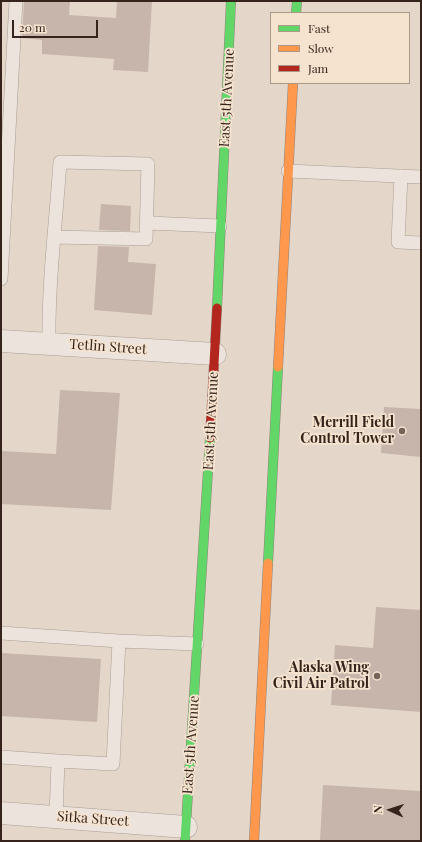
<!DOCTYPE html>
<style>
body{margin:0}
#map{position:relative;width:422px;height:842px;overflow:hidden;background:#e4d7ca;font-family:"Playfair Display",serif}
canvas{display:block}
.frame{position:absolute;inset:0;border:2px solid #36241c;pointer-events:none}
.legend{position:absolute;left:270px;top:12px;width:140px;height:72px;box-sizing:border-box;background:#f5e3cf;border:1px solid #a99787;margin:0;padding:5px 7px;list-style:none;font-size:12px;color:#36241c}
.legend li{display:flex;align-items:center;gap:8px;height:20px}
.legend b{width:20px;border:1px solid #a99787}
.north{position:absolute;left:370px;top:790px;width:40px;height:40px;-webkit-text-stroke:3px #f5e3cf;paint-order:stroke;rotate:273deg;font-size:11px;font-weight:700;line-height:16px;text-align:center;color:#36241c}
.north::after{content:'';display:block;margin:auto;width:14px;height:18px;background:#36241c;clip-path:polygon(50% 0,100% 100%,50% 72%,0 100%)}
.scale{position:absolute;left:12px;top:20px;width:86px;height:18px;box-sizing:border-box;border:2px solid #36241c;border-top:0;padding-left:5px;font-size:12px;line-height:14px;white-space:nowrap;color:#36241c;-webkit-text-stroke:3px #f5e3cf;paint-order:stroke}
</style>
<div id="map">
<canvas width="422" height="842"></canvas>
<div class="frame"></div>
<ul class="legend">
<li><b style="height:5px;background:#63d668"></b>Fast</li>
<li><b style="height:5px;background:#ff974d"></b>Slow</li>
<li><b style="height:5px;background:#b3261e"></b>Jam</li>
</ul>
<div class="north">N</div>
<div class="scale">20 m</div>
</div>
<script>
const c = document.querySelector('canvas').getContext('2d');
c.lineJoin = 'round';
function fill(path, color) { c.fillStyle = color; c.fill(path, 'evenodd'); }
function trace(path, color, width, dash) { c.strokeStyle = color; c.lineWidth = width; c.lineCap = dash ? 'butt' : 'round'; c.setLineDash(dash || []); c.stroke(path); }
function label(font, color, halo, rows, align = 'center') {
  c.font = font + ' "Playfair Display",serif'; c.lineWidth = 3.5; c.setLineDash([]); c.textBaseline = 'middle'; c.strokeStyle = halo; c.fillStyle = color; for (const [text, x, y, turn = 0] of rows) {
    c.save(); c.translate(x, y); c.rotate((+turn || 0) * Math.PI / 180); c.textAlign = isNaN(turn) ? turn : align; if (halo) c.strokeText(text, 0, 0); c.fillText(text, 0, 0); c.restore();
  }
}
fill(new Path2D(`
 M24 1H70L69 15 116 18 117 1H152L148 72 113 70 114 59 42 54V40L22 38Z
 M101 204 131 206 130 231 99 230Z
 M98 246 129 247 128 262 156 264 152 315 94 310Z
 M60 390 120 393 111 510 1 504V451L56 454Z
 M384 407 421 409V457L381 453Z
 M376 607 421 610V712L331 705 335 645 373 648Z
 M1 653 101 659 97 722 1 716Z
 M323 785 421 791V841H320Z`), '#c7b4ab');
const lane = new Path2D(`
 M288 171 421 177
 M401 176 398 242 421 243
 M147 223 220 226
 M1 279 16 1
 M49 344C48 283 56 222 60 162L148 164 146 239 54 237
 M1 633 119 641 197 644
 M1 757 58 761
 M56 816 58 761 113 764 119 641`);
const street = new Path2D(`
 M1 341 215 354
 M1 813 186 827`);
const fast = new Path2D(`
 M296 13 297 1
 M217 308 231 1
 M268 563 278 367
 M185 841 210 438`);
const slow = new Path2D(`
 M278 367 293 83
 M254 841 268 563`);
const jam = new Path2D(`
 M210 438 217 308`);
trace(lane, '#a99d94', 14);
trace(street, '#a99d94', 23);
trace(fast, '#8e827a', 10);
trace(slow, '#8e827a', 10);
trace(jam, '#8e827a', 10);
trace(lane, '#ece4dc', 13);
trace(street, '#ece4dc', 22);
trace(fast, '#63d668', 9);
trace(slow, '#ff974d', 9);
trace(jam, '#b3261e', 9);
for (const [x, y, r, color] of [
 [402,431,4,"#736359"],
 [377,676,4,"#736359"]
]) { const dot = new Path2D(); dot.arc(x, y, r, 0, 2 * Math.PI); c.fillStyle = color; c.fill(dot); trace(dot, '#f5e3cf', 1.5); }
label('14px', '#36241c', '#f5e3cf', [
 ["East 5th Avenue",227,98,-87],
 ["Tetlin Street",108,347,4],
 ["East 5th Avenue",211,421,-87],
 ["East 5th Avenue",191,745,-86],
 ["Sitka Street",93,819,4]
]);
label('bold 14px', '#36241c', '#f5e3cf', [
 ["Merrill Field",394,423],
 ["Control Tower",394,439],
 ["Alaska Wing",369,668],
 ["Civil Air Patrol",369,684]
], 'right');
</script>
